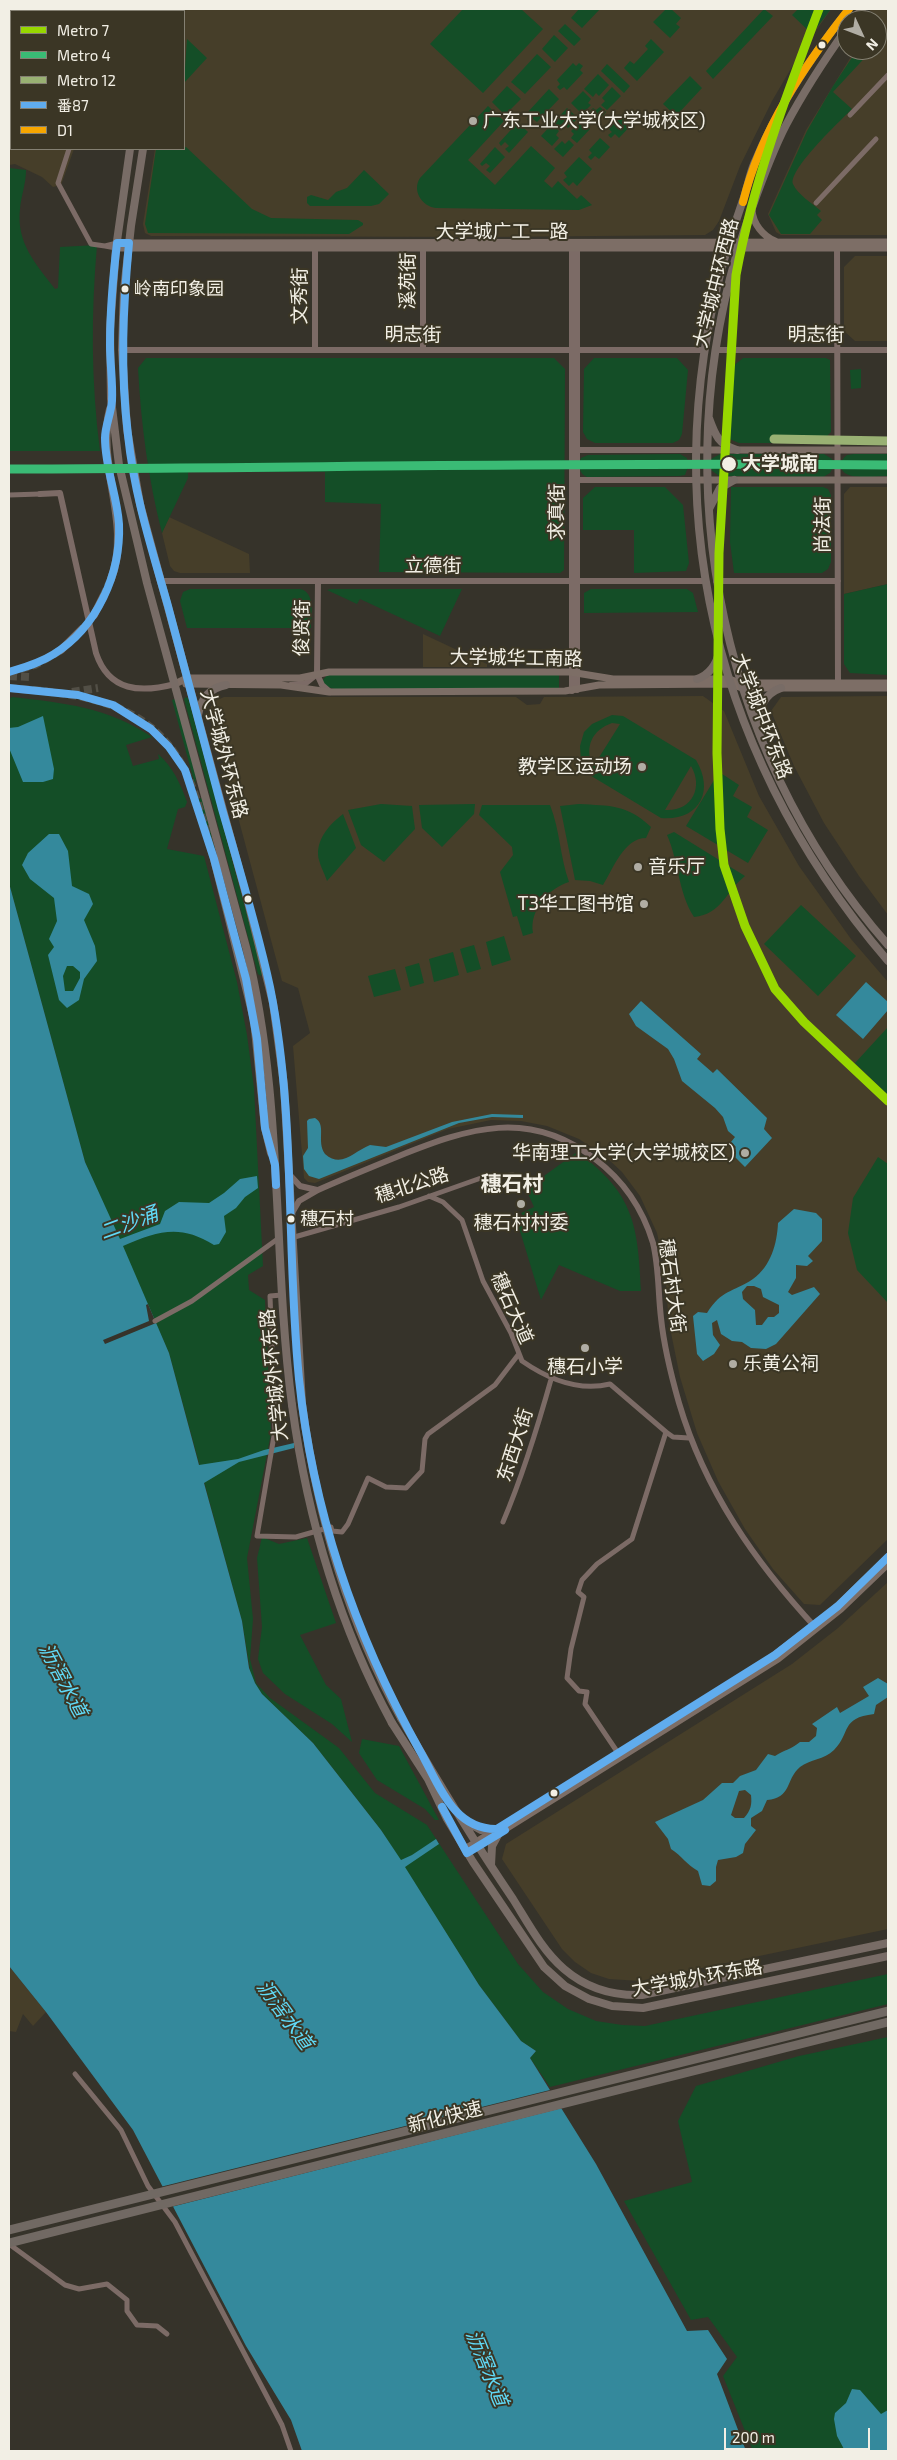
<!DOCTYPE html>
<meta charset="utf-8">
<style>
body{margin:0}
#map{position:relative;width:897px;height:2460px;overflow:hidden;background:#36332a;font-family:"Exo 2","Noto Sans SC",sans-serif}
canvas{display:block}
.frame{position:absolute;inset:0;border:10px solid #f2efe5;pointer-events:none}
.legend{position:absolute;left:10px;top:10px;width:175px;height:140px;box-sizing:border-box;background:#3b3625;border:1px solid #848072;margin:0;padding:6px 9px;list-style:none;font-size:15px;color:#f2efe5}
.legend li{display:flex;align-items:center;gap:10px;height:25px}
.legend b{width:25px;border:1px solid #848072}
.north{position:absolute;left:837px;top:10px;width:50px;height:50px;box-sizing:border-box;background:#3b3625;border:1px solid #848072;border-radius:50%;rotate:133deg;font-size:14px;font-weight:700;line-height:20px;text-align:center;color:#f2efe5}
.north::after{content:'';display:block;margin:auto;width:18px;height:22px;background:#b0ada4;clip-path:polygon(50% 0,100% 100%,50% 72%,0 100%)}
.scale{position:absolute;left:724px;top:2428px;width:146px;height:22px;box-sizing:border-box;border:2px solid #f2efe5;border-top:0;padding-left:6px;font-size:15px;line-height:18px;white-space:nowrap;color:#f2efe5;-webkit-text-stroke:4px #3b3625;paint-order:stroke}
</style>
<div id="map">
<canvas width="897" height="2460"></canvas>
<div class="frame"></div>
<ul class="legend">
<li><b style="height:6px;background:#97d700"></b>Metro 7</li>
<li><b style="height:6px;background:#3abb75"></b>Metro 4</li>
<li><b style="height:6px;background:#99b173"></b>Metro 12</li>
<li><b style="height:6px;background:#60acee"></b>番87</li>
<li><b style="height:6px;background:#f7a600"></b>D1</li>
</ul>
<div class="north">N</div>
<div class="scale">200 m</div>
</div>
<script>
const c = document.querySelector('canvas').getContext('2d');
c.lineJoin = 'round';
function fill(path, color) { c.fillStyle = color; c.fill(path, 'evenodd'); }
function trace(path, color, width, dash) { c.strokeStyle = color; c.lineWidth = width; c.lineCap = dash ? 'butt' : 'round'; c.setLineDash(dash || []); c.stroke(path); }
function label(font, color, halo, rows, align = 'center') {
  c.font = font + ' "Exo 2","Noto Sans SC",sans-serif'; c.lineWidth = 4; c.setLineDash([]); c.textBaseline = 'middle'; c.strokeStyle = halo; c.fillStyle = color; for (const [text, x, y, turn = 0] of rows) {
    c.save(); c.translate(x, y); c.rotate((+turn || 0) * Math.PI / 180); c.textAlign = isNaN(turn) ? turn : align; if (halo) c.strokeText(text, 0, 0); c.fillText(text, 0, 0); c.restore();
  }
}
fill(new Path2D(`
 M177 9H831L796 60 772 101 740 166 719 221 713 230 705 235 489 237 151 236 145 233 143 224 155 149H184V11H177Z
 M868 9H888V235H781L776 232 768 214 806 130 855 50H877V21L879 18Z
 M11 108V149H74L61 185 53 187 42 177 15 164 9 165V116Z
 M855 256H888V341H855L844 331V267Z
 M850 487H888V584L844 594V494Z
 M169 517 249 554 250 573H180L174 571 170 566 162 533Z
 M423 634 487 664V667H423Z
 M703 696 724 711 759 796 799 866 851 939 888 982V1539L820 1605 804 1604 773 1569 745 1529 718 1481 697 1433 680 1377 669 1323 664 1264 657 1233 640 1196 622 1172 606 1157 579 1139 547 1126 521 1121 491 1120 448 1129 315 1183 308 1182 304 1178 293 1046 310 1033 298 988 282 981 209 709 215 701 224 697H516L527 705 540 704 544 697Z
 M888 696V915L859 876 824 823 794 766 771 711 781 697Z
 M888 1582V1929L640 1981 609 1979 591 1973 575 1962 562 1949 502 1859 506 1844 792 1664 838 1628Z
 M9 1966 46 2012 33 2026 23 2014 16 2032 9 2031Z`), '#463e29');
fill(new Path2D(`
 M463 9H521L543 29 483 93 430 44Z
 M579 9H600L582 28 571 18Z
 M666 9H671L681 18 676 24 680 27 670 38 653 22Z
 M764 9 773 16 713 79 706 71Z
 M798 9H831L812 34 792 15Z
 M565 24 581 39 574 46 558 31Z
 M554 35 568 48 555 62 542 49Z
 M187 39 207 58 184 83Z
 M651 39 664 52 637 81 624 68 630 61 634 64 648 49 645 46Z
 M857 50H872L833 92 852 109C840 121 788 170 793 184 797 194 813 204 821 211L817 215 822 220 810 234H781L769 215 807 131 833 86Z
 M537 54 551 67 525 94 511 82Z
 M573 63 576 66 579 63 583 66 580 70 583 73 567 90 564 87 560 90 557 87 560 84 557 80Z
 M607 64 630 86 624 93 601 71Z
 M598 74 609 85 599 96 596 93 593 97 584 89Z
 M690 76 702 88 676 116 663 104Z
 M507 86 521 99 505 115 492 102Z
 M612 87 621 96 607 110 601 105 605 101 602 98Z
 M549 89 559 99 537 122 533 119 530 123 527 119 530 116 527 113Z
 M583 91 591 99 588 103 591 105 582 114 571 103Z
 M488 106 504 121 468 160 495 185 531 146 555 168 544 181 552 188 558 181 577 199 581 195 592 205 579 210 436 208C421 206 412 190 420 178Z
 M600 107 606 112 594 125 585 116 593 108 596 110Z
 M567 108 578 118 568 128 565 125 561 129 554 122Z
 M631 111 635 114 631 118 635 121 619 138 615 134 611 138 608 135 612 132 609 129 625 112 628 114Z
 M581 121 590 129 577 143 571 138 574 134 571 131Z
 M518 122 528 132 509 153 505 149 509 146 505 142 501 146 499 143Z
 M552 124 559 131 556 135 559 138 552 146 541 136Z
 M600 138 610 147 599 159 595 156 591 160 588 157 592 153 589 150Z
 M569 140 574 145 563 157 554 149 562 141 565 144Z
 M186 147 252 209 271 218 358 220 363 223V225L349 234 148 233 145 224 156 149H182Z
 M495 147 505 157 490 173 486 170 490 166 486 163 482 166 480 164Z
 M579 157 592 169 577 186 573 182 569 186 563 180 567 177 564 173Z
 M9 168 26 170C26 184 21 196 20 209 16 243 36 264 55 289L58 288 60 247 97 245C91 314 91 381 100 451H9Z
 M364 170 389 194 379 204 371 206H310L307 203V197L311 195 328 200 336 192 347 188Z
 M146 358H554L565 369 564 570 560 573 379 572 381 504 325 502V472H188V478L162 533C148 478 141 424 138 368Z
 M594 358H677L688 370 682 434 679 440 673 443H595L587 439 583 432 584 369Z
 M743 358H826L830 360 831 432 820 443H739L727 438 732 367Z
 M861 369V388L851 389 850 370Z
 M680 454 687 458 688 467 685 475 679 476 587 477C579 474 578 465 581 458L588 455Z
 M720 454H824L832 459 834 466 830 473 823 477 719 476 711 470V459Z
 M854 454H888V476C877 476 842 482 841 466 841 461 843 458 847 455Z
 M595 487H665L683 505 689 563 686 571 634 573V530H583V498Z
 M731 487H823L828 489 831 495V562L828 569 822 573H734L730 542Z
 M888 584V675L850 673 844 664V594Z
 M300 589C316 592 311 616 311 628H187L180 601 183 592 190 589Z
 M331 589H462L440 636 360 599 357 604 327 590Z
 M591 589H687L693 593 698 612 584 613V593Z
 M328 674H559V690H339L327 687 322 681Z
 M12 697C64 703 108 707 152 737L126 745 133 766 159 759 158 754C173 767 180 783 187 802L185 807 178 809 167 849 204 856 237 982 247 1035 254 1088 263 1266 248 1275 249 1290 265 1300 271 1433 247 1558 253 1619 250 1659 256 1683 270 1698 339 1748 375 1793 427 1825 518 1964 543 1992 568 2009 596 2021 622 2025 645 2026 888 1974V2004L550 2087 530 2058 536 2051 521 2041 479 1985 381 1830 313 1743 262 1694 251 1676 242 1621 169 1353 85 1162 9 883V699Z
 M186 697 188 698 256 948 262 973 261 976 258 974 184 699Z
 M175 699 196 775 195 785 172 700Z
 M612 715 623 716 696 760C715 792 699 821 661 818L588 774 581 761 580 746 584 732 592 724ZM612 723 620 724 593 767C584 747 592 730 612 723ZM691 766C704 788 691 812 665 810Z
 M719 772 739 785 733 796 752 807 747 817 768 830 748 863 686 826Z
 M202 797 215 849 214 850 209 849 199 800Z
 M381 804 412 806 415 829 384 862 361 845 348 810Z
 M475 804 474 814 442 847 422 828 419 805Z
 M579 804C610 806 627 804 651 827L646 838C624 838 613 869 603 885L590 881 575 880 560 806Z
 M482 805H550C560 830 560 857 569 882 549 888 529 910 533 933L523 936 517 916 513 917 500 872 513 855 512 847 479 815Z
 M343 814 356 848 327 881C325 874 318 862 318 854 318 837 330 824 343 814Z
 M674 832 745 876C726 891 722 914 694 917 678 892 679 862 667 835Z
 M801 905 856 956 818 996 764 944Z
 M504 936 511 960 492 966 486 942Z
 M474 945 481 969 467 973 460 949Z
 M453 952 459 975 434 982 429 959Z
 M419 963 424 983 410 987 405 967Z
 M395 969 401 990 374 997 368 976Z
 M888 1027V1095L855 1063Z
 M577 1152C634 1193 638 1225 641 1291H620L559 1265 541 1300 517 1221 523 1216 521 1213 534 1207 526 1189Z
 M878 1157 888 1164V1303L857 1270 848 1233 853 1198Z
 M262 1537 279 1544 307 1538 336 1623 300 1635 326 1685 341 1699 352 1742 332 1724 285 1694 263 1673 258 1659 262 1627 257 1558Z
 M362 1739 399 1746 439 1820H435L425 1809 377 1780 359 1753Z
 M888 2037V2451H753L723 2376 737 2357 708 2317 691 2320 624 2201 692 2182 678 2121 696 2086 799 2056Z`), '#144e27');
fill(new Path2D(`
 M43 716 54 769 53 779 43 782H23L9 748V728L18 727Z
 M49 834H59L68 851 72 886 89 894 93 904 84 920 95 946 97 961 84 979 79 1000 67 1008 59 1000 48 955 54 947 49 939 57 921 54 898 30 879 22 865 28 853ZM67 966H73L80 972V978L73 991H65L63 976Z
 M9 883 85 1162 120 1239 160 1224 165 1211 179 1202 209 1203 224 1193 240 1179 257 1176 258 1188 245 1197 236 1208 224 1216 226 1232 219 1244 214 1245C180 1224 158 1231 123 1246L169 1353 199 1465 238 1459 264 1450 294 1443V1448L239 1462 204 1483 242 1621 249 1668 255 1683 262 1694 313 1743 381 1830 401 1860 412 1855 436 1839 439 1844 405 1867 479 1985 521 2041 536 2051 530 2058 596 2164 687 2331 708 2330 727 2359 717 2374 746 2451H302L291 2420 246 2346 133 2130 46 2012 9 1966Z
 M866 982 888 1002V1010L863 1039 836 1015Z
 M641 1001 701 1054 697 1059 713 1073 717 1069 767 1118 764 1129 772 1138 745 1167 731 1153 736 1147 731 1142 735 1137 728 1131 723 1117 715 1108 682 1081 674 1059 668 1049 636 1026 629 1014Z
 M492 1114 523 1115V1118L492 1117 459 1123 319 1179 309 1176 304 1169 303 1156 308 1148 307 1121 309 1119 315 1118C327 1125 316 1141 325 1154 342 1169 354 1151 370 1145L386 1147 452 1122Z
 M794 1209 816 1213 822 1219V1241L808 1256 813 1261 807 1266 796 1265V1278L788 1292 792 1295 814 1287 820 1294 776 1344 766 1349 751 1348 742 1342 732 1341 721 1334 717 1320 712 1323 713 1335 720 1345 714 1354 703 1361 697 1354 693 1316 698 1312 707 1313C722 1289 732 1293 753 1279 771 1266 777 1244 778 1223ZM747 1286H754L761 1289 763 1297 779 1305V1313L774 1317H768L762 1325H756L755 1310 743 1299 742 1292Z
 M878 1678 888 1684V1697L876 1705 874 1714C840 1718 851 1733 834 1750 824 1760 810 1759 800 1767 785 1780 792 1798 767 1800L762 1811 751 1818V1826L756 1830 745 1844 743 1853 736 1857 718 1860 716 1867V1881L710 1886 702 1885 698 1871C687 1865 682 1856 671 1849L668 1839 655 1822 703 1800 722 1783H733L740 1776 756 1770 768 1754 775 1756C784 1750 792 1749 800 1742H809L816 1736 817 1728 812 1724 837 1707 840 1713 869 1696 863 1687ZM745 1790 751 1795C752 1805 751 1810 744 1818H735L731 1815 739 1791Z
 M852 2389 860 2390 881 2414 888 2410V2451H845L837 2436 834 2419 835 2413 846 2403Z`), '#34899c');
fill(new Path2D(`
 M148 1304 156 1323 105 1344 103 1340 149 1321 146 1305Z
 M554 2089 566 2107 171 2207 160 2187Z`), '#36332a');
trace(new Path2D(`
 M103 597 111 579
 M9 672 35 665 61 650
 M9 676 29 677
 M9 688C83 694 154 700 189 779 199 802 206 834 214 859
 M72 692 98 688`), '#524f46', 8, [8, 4]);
trace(new Path2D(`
 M850 115 888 75
 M69 149 58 183 91 244 105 246
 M816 203 876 139
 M116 248 105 246 117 243
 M9 495 40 494
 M429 1196 443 1202 462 1220 483 1281 511 1333 522 1361C548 1379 578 1392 610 1384L666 1432 632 1539 597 1564 582 1580 578 1592 584 1597 571 1649 567 1678 579 1691 587 1692 585 1704 616 1750
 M291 1238 399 1207 481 1178 513 1175
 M282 1295 270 1296 275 1430 257 1536 296 1537 331 1527 332 1531 342 1532 348 1524 368 1478 386 1487 406 1488 422 1471 425 1439 428 1434 495 1385 518 1355
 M155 1321 192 1301 279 1238
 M666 1432 673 1437 689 1438
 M503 1522C523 1475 538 1426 552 1376
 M75 2074 121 2130 148 2186 175 2222 282 2425 291 2451
 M9 2244 65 2285 79 2289 107 2284 127 2300V2311L137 2325 157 2326 167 2334`), '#7c6b66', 5);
trace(new Path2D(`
 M315 244V350
 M572 244V691
 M837 244 838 687
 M122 350H704
 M423 350V244
 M715 350H888
 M574 450H696
 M573 480H696
 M40 494 60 493 96 653C109 692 141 693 175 684
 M160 581H706
 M318 581 317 674 322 685 330 692
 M716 581H838
 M291 685 306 683 317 674
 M577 690V244
 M289 1174 300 1186 317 1190
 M292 1213 299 1201 318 1190C345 1178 372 1167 399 1156 469 1128 529 1108 595 1159 623 1180 643 1210 653 1243 659 1267 658 1293 661 1318 664 1347 671 1375 679 1403 705 1491 755 1562 816 1628`), '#7c6b66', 6);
trace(new Path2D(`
 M752 210C753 224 763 236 775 241
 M117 243 888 242
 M116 248H888
 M696 450H888
 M696 480H888
 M175 684 187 678H300L329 672H570L613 679H729L741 683H888
 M186 684 281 685 329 692 565 691 599 685 730 684 742 688H888
 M465 1849 765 1662 830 1613 888 1557
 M467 1853 778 1659 841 1609 888 1564`), '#7d6e66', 7);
trace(new Path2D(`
 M849 9C812 55 777 109 754 164 749 176 747 190 742 203 646 473 703 745 888 961
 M151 11 152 9
 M164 11 165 9
 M853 20 862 9
 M847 28C825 59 804 91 786 125 772 152 762 180 752 208 660 457 712 745 888 945
 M130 149 116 248 110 329 111 399 119 465 147 583 246 947C284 1097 272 1253 292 1405
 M143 149 131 226 124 290 122 350 127 429 140 504 248 902 273 1003 284 1085 302 1404
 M110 409C95 466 133 522 111 579
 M709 418C715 435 719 445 737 450
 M709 509 720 488 734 480
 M94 615 103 597
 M61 650 82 629
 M697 679C709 675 717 664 719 652
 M198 715C201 699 209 688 226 685
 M757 726C758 709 764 694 781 688
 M214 859 254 1020 265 1128 271 1153
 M401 1718C436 1779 473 1840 513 1899 528 1923 542 1950 564 1969 586 1988 613 1996 642 1995L888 1943
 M392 1723 428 1779 447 1819 473 1862 544 1967 565 1986 589 1999 612 2006 643 2008 888 1956
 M463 1820 481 1830 497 1829
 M491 1865 492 1846 499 1833`), '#786c66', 8);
trace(new Path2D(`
 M302 1404C317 1514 347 1620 401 1718
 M292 1405C307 1516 338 1624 392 1723`), '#786c66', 8);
trace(new Path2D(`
 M9 2230 888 2011
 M9 2243 888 2022`), '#716963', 9);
trace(new Path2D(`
 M9 672C25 667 40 663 54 654 97 627 121 574 119 524 117 495 105 468 105 438 105 426 111 414 112 401 113 383 110 364 110 345 110 311 113 277 117 243H129C123 307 120 371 128 435 134 494 152 550 168 606 186 674 204 742 222 809 239 868 257 927 270 987 296 1116 286 1249 299 1379 313 1512 355 1635 420 1751 439 1784 453 1830 497 1829L775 1655 838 1606 888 1557
 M9 688 78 695 113 705 151 729 169 747 185 770 214 859 246 979 257 1039 265 1128 275 1165 276 1185
 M442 1807 467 1853 505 1830`), '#60acee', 8);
trace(new Path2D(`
 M743 202C761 130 803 67 849 9`), '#f7a600', 8);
trace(new Path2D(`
 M819 9C786 96 753 183 736 275L719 553 717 753 720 829 724 865 745 926 775 989 804 1022 888 1101`), '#97d700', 9);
trace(new Path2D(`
 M9 469C302 468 595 462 888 465`), '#3abb75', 9);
trace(new Path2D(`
 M774 439 888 441`), '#99b173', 9);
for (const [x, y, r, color] of [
 [822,45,4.5,"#f2efe5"],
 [473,121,5,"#b0ada4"],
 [125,289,4.5,"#f2efe5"],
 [729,464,8,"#f2efe5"],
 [642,767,5,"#b0ada4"],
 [638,867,5,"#b0ada4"],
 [248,899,4.5,"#f2efe5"],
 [644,904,5,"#b0ada4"],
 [745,1153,5,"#b0ada4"],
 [521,1204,5,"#b0ada4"],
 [291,1219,4.5,"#f2efe5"],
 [585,1348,5,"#b0ada4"],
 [733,1364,5,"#b0ada4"],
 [554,1793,4.5,"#f2efe5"]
]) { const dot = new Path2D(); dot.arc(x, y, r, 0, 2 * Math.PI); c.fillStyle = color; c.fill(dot); trace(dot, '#3b3625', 2); }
label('18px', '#f2efe5', '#3b3625', [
 ["岭南印象园",134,289],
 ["穗石村",300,1219]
], 'left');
label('19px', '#f2efe5', '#3b3625', [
 ["广东工业大学(大学城校区)",483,121],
 ["教学区运动场",632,767,"right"],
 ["音乐厅",648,867],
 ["T3华工图书馆",634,904,"right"],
 ["华南理工大学(大学城校区)",735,1153,"right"],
 ["穗石村村委",521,1223,"center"],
 ["乐黄公祠",743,1364],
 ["穗石小学",585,1367,"center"]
], 'left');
label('19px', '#f2efe5', '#3b3625', [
 ["大学城广工一路",502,232],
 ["溪苑街",408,281,-90],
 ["大学城中环西路",716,283,-76],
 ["文秀街",300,296,-90],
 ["明志街",413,335],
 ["明志街",816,335],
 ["求真街",557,512,-90],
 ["尚法街",823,525,-90],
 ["立德街",433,566],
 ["俊贤街",302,628,-89],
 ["大学城华工南路",516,658,1],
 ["大学城中环东路",762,716,69],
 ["大学城外环东路",224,754,75],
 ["穗北公路",412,1185,-18],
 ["穗石村大街",672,1286,82],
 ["穗石大道",512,1308,66],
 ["大学城外环东路",274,1375,-96],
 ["东西大街",515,1445,-72],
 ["大学城外环东路",697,1978,-10],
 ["新化快速",445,2117,-14]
]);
label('bold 19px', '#f2efe5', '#3b3625', [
 ["大学城南",742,464]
], 'left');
label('italic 20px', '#60daf7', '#3b3625', [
 ["二沙涌",129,1223,-20],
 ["沥滘水道",63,1680,62],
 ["沥滘水道",285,2015,54],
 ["沥滘水道",487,2368,68]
]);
label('bold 21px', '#f2efe5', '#3b3625', [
 ["穗石村",512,1184]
]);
</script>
